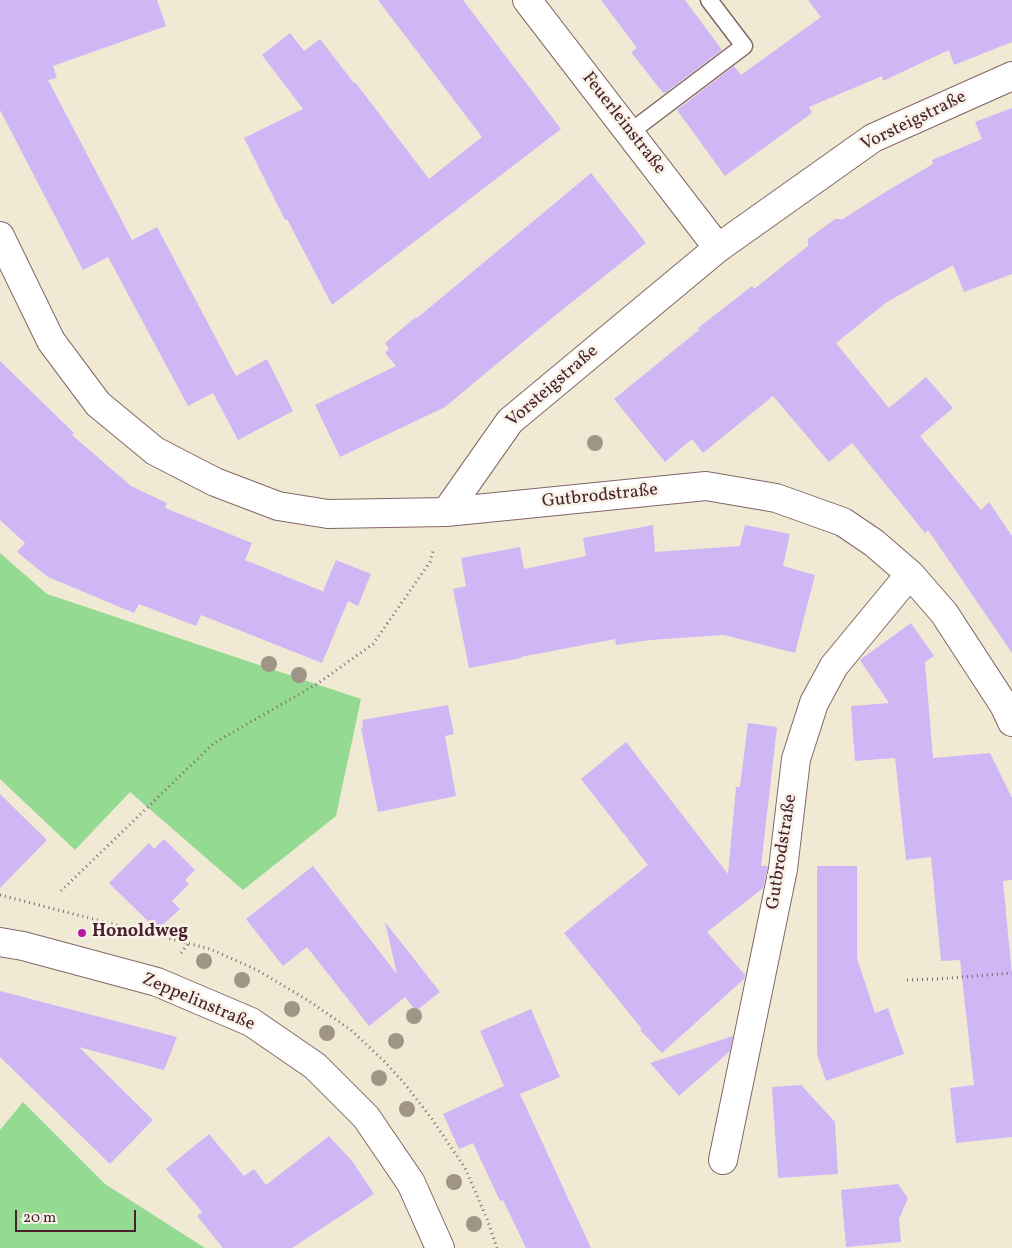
<!DOCTYPE html>
<meta charset="utf-8">
<style>
body{margin:0}
#map{position:relative;width:1012px;height:1248px;overflow:hidden;background:#f0ead4;font-family:Vollkorn,serif}
canvas{display:block}
.scale{position:absolute;left:15px;top:1210px;width:121px;height:22px;box-sizing:border-box;border:2px solid #4a1f2b;border-top:0;padding-left:6px;font-size:15px;line-height:18px;white-space:nowrap;color:#4a1f2b;-webkit-text-stroke:4px #f7f3e8;paint-order:stroke}
</style>
<div id="map">
<canvas width="1012" height="1248"></canvas>
<div class="scale">20 m</div>
</div>
<script>
const c = document.querySelector('canvas').getContext('2d');
c.lineJoin = 'round';
function fill(path, color) { c.fillStyle = color; c.fill(path, 'evenodd'); }
function trace(path, color, width, dash) { c.strokeStyle = color; c.lineWidth = width; c.lineCap = dash ? 'butt' : 'round'; c.setLineDash(dash || []); c.stroke(path); }
function label(font, color, halo, rows, align = 'center') {
  c.font = font + ' Vollkorn,serif'; c.lineWidth = 5; c.setLineDash([]); c.textBaseline = 'middle'; c.strokeStyle = halo; c.fillStyle = color; for (const [text, x, y, turn = 0] of rows) {
    c.save(); c.translate(x, y); c.rotate((+turn || 0) * Math.PI / 180); c.textAlign = isNaN(turn) ? turn : align; if (halo) c.strokeText(text, 0, 0); c.fillText(text, 0, 0); c.restore();
  }
}
fill(new Path2D(`
 M0 553 47 594 361 699 336 816 243 890 130 792 75 850 0 779Z
 M23 1102 105 1184 205 1248H0V1130Z`), '#95da93');
fill(new Path2D(`
 M0 0H157L166 26 53 66 57 78 48 80 132 240 157 227 236 376 267 359 293 411 238 440 213 393 188 406 108 257 83 270 0 110Z
 M378 0H463L561 129 332 305 287 219 285 220 244 138 303 109 262 55 290 33 304 51 320 39 354 83 355 82 429 179 482 137Z
 M601 0H685L722 50 665 93 664 92 663 93 631 52 637 48Z
 M808 0H1012V42L954 65 949 50 883 81 882 76 809 107 812 113 725 176 677 110 734 66 741 75 821 17Z
 M1012 108V274L964 292 953 265 887 302 836 343 889 408 926 377 953 408 920 436 981 510 989 502 1012 536V653L928 530 925 533 852 443 829 462 773 396 703 453 692 439 665 462 614 399 699 330 698 328 752 286 754 289 808 246V239L835 219H843L887 191 933 164 932 160 982 139 975 122Z
 M591 173 646 243 552 318 445 407 340 457 315 405 396 366 385 353 389 349 385 343 416 317 417 318Z
 M0 361 74 433 72 435 131 486 167 503 165 508 252 543 245 560 342 599 323 591 336 560 371 574 358 606 348 601 322 663 201 615 196 626 139 604 134 613 48 577 17 552 25 543 0 520Z
 M653 525 655 552 740 546 745 525 790 534 783 566 815 575 795 653 724 635 650 640 616 645 615 639 521 657V658L469 668 453 589 466 586 461 558 520 547 524 569 586 556 583 538Z
 M911 623 934 656 925 662 933 758 990 753 1012 798V880L1003 881 1012 975V1137L956 1143 950 1088 974 1085 960 960 941 961 931 857 906 860 895 758 855 761 851 706 889 703 860 660Z
 M448 705 454 734 445 736 456 796 378 812 361 728 363 727 362 720Z
 M748 723 777 727 761 866H768L763 888 707 932 745 975 744 979 662 1053 640 1030 642 1029 564 933 648 865 581 779 626 742 728 874 736 787H740Z
 M0 794 47 840 0 888Z
 M164 839 195 870 185 880 189 884 172 901 180 909 157 930 109 883 149 843 154 849Z
 M313 866 397 974 385 922 440 992 416 1011 405 997 369 1026 307 947 283 966 246 919Z
 M817 866H857V958L875 1013 888 1008 904 1054 826 1081 817 1054Z
 M0 991 177 1037 164 1070 79 1047 153 1120 110 1164 0 1057Z
 M531 1009 560 1077 520 1094 591 1248H526L503 1200 500 1201 473 1143 459 1149 443 1114 504 1086 480 1031Z
 M733 1036 730 1051 679 1096 650 1063Z
 M801 1085 835 1122 838 1174 778 1178 772 1087Z
 M209 1134 244 1176 254 1169 266 1185 329 1136 352 1161 374 1194 292 1248H223L197 1216 202 1212 166 1169Z
 M898 1184 908 1198 899 1219 901 1242 846 1247 841 1190Z`), '#d0b6f4');
const service = new Path2D(`
 M629 133 744 46 709 0`);
const minor = new Path2D(`
 M527 0 718 248
 M0 236 51 341 98 404 155 451 215 482 278 506 328 514 446 512 510 421 718 248 873 138 1012 76
 M446 512 706 486 776 498 843 522 874 543 910 574 944 613 1004 705 1012 722
 M723 1160 783 869 796 759 814 703 834 666 910 574`);
const tertiary = new Path2D(`
 M0 942 23 946 157 982 251 1022 315 1066 366 1117 411 1183 440 1248`);
trace(service, '#846666', 19);
trace(minor, '#846666', 30);
trace(tertiary, '#846666', 30);
trace(new Path2D(`
 M61 891 214 743 317 684 373 644 430 562 434 548
 M0 895 210 949 257 970 309 1001 351 1030 385 1062 404 1083 432 1119 465 1168 487 1219 497 1248
 M181 953 188 944
 M907 980 938 979 1012 973`), '#846666', 3, [1, 4]);
trace(service, '#fff', 16);
trace(minor, '#fff', 28);
trace(tertiary, '#fff', 28);
c.fillStyle = '#9f9485';
for (const [x, y] of [
 [595,443],
 [269,664],
 [299,675],
 [204,961],
 [242,980],
 [292,1009],
 [414,1016],
 [327,1033],
 [396,1041],
 [379,1078],
 [407,1109],
 [454,1182],
 [474,1224]
]) { c.beginPath(); c.arc(x, y, 8, 0, 2 * Math.PI); c.fill(); }
for (const [x, y, r, color] of [
 [82,933,5,"#b5179e"]
]) { const dot = new Path2D(); dot.arc(x, y, r, 0, 2 * Math.PI); c.fillStyle = color; c.fill(dot); trace(dot, '#f7f3e8', 2); }
label('18px', '#4a1f2b', '#f7f3e8', [
 ["Vorsteigstraße",914,122,-26],
 ["Feuerleinstraße",623,124,52],
 ["Vorsteigstraße",553,387,-41],
 ["Gutbrodstraße",600,497,-6],
 ["Gutbrodstraße",783,852,-81],
 ["Zeppelinstraße",198,1003,23]
]);
label('bold 18px', '#4a1f2b', '#f7f3e8', [
 ["Honoldweg",92,933]
], 'left');
</script>
